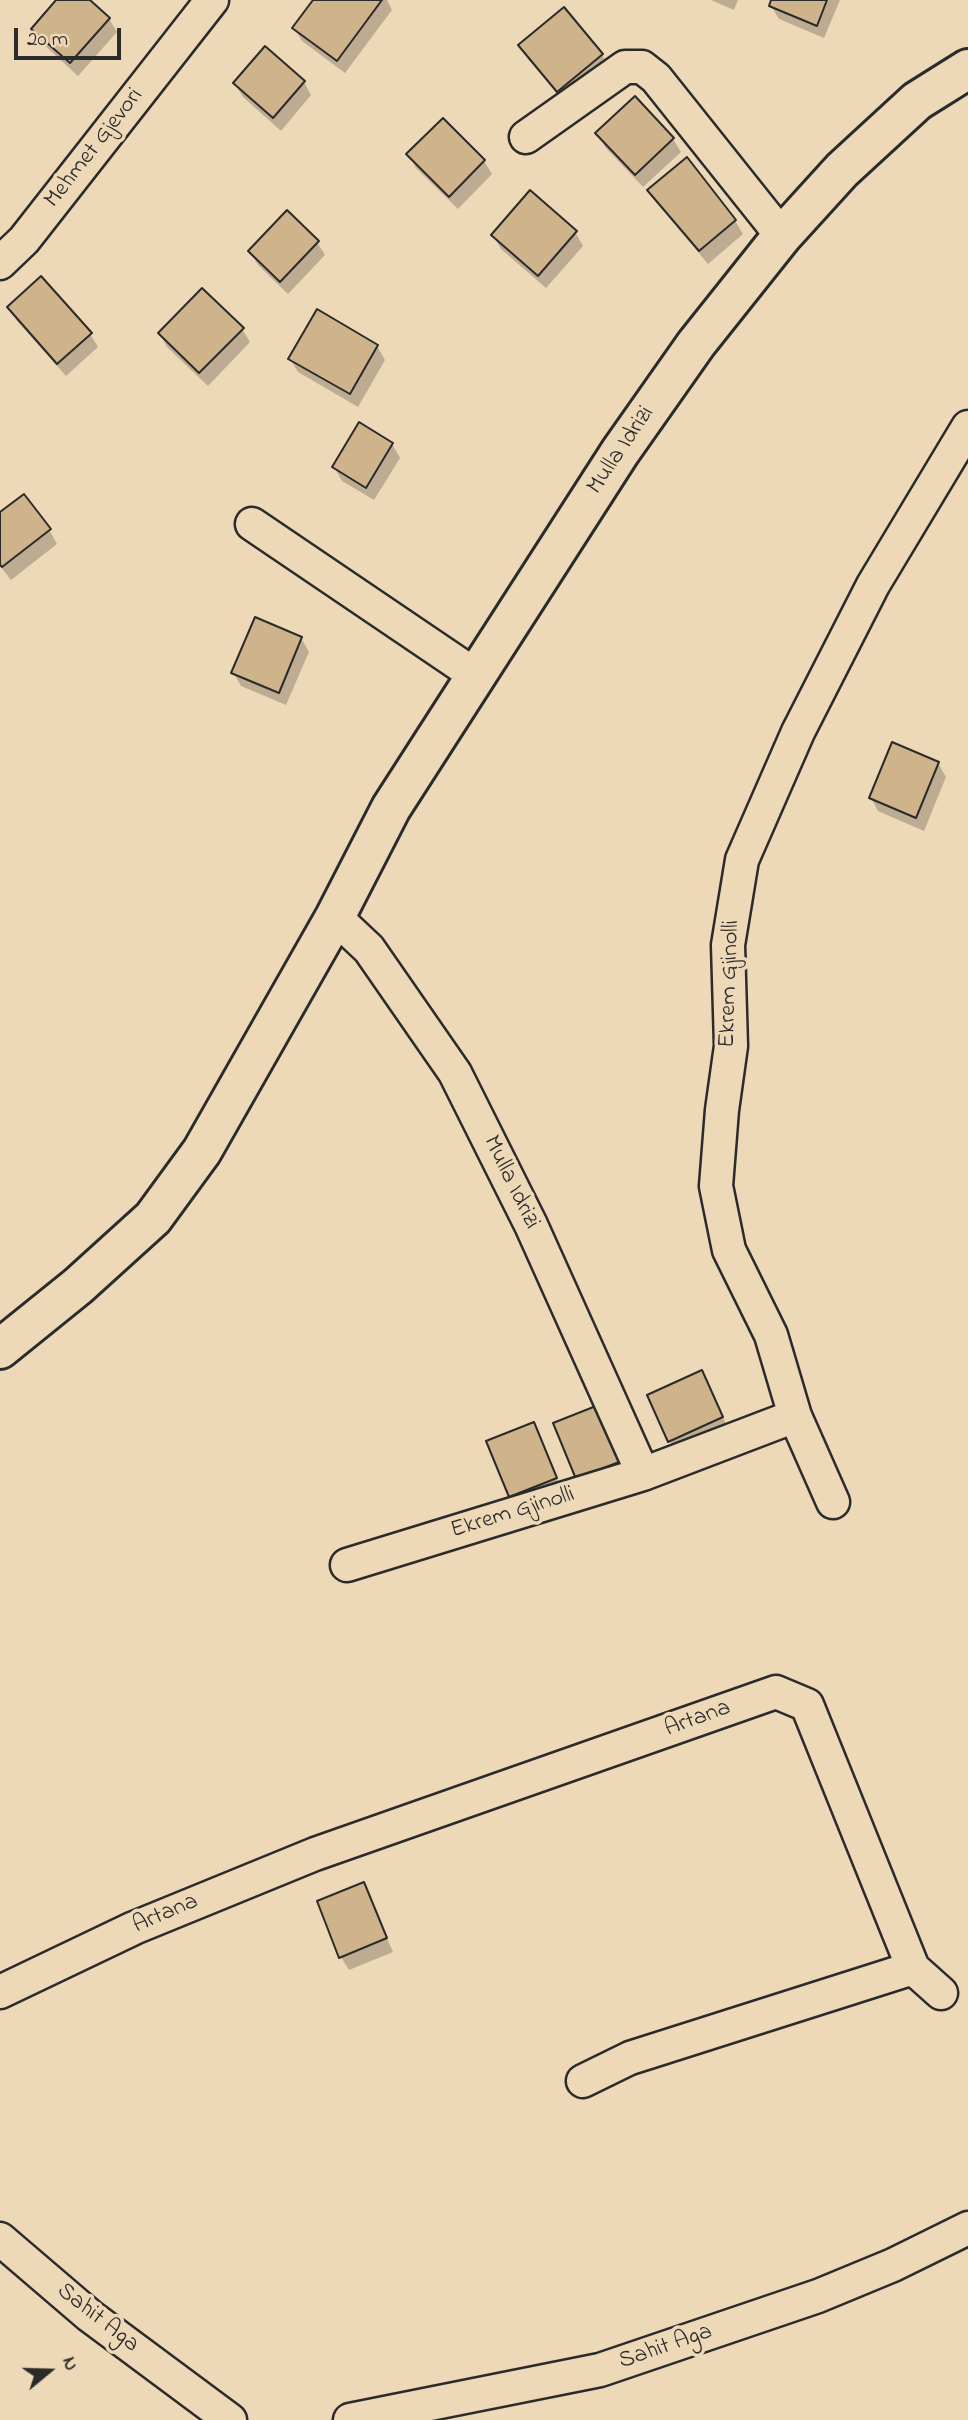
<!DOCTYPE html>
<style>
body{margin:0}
#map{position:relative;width:968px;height:2420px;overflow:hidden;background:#edd8b7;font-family:"Indie Flower",sans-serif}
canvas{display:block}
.north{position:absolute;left:14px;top:2336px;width:70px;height:70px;-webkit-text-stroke:5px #edd8b7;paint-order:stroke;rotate:71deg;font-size:19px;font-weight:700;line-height:28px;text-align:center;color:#2b2b2b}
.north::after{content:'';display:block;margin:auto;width:24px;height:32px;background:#2b2b2b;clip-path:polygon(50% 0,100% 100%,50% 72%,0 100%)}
.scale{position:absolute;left:14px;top:28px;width:107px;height:32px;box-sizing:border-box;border:4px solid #2b2b2b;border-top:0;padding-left:9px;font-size:21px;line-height:24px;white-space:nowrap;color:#2b2b2b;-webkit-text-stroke:5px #edd8b7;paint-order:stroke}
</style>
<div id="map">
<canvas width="968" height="2420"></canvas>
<div class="north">N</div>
<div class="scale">20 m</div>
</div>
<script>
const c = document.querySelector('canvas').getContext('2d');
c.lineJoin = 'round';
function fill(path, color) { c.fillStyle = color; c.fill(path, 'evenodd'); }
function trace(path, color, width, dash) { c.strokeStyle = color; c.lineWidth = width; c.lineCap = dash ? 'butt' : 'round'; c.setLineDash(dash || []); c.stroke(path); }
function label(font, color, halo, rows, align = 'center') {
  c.font = font + ' "Indie Flower",sans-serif'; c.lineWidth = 7; c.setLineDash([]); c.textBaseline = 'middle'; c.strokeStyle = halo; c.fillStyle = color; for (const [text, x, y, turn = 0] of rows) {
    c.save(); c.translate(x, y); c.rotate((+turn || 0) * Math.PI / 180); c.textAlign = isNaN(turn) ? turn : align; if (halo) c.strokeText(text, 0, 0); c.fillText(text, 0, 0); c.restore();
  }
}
fill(new Path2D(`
 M59 0H88L109 19 117 32 78 76 41 42 33 29Z
 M315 0H387L392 10 345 73 302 41 294 28Z
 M711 0H738L734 10Z
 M773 0H840L824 38 779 19 771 6Z
 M521 46 602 55 609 68 566 104 528 59Z
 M304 82 311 95 281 131 243 97 235 84Z
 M598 133 673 139 681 152 643 187 605 147Z
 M409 154 484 161 492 174 458 209 416 168Z
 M650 190 735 221 743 234 708 264 657 203Z
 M575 232 583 246 546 288 501 249 493 235Z
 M317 242 325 255 288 294 258 265 250 252Z
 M9 308 90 334 98 347 66 376 17 321Z
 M242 329 250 342 208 386 167 347 160 334Z
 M377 346 385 360 358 407 298 372 290 359Z
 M392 444 400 458 374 500 342 481 334 467Z
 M0 515 49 530 57 544 11 580 0 566Z
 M301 638 309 652 286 705 241 686 233 672Z
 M938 763 946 777 924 831 878 811 871 798Z
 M709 1386 729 1431 677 1454 670 1441Z
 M600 1406 630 1474 578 1479Z
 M533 1424 563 1492 518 1510 489 1442Z
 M363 1884 393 1952 349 1970 341 1957Z`), '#0003');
const building = new Path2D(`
 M56 0H90L110 18 70 63 31 29Z
 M313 0H382L337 61 292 28Z
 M771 0H827L817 26 769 6Z
 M564 7 603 54 557 92 518 45Z
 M265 46 305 81 273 118 233 83Z
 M635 96 674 138 635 175 595 133Z
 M443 118 485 160 449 197 406 154Z
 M687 157 736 220 699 251 647 190Z
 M530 190 577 231 538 276 491 235Z
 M287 210 319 241 280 282 248 251Z
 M41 276 92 333 57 364 7 307Z
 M202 288 244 328 199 373 158 333Z
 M317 309 378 345 350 394 288 359Z
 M359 422 393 443 366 488 332 467Z
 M24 494 51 529 2 567 0 565V512Z
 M255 617 302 637 279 693 231 673Z
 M892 742 939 762 916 818 869 798Z
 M702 1370 723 1417 668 1442 647 1395Z
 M601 1404 624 1460 576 1479 553 1423Z
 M534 1422 557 1478 509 1497 486 1441Z
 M364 1882 387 1938 339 1958 317 1901Z`);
fill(building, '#cfb38b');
trace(building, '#2b2b2b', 2);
const street = new Path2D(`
 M526 137 625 67H642L656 78 782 236
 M0 263 24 240 212 0
 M252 524 475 675
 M335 917 369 949 455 1073 531 1225 643 1474
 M833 1502 795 1416 771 1335 729 1250 716 1186 722 1110 731 1046 728 945 742 860 798 732 873 585 968 427
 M347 1565 643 1474 795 1416
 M0 1992 134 1928 315 1854 776 1692 807 1705 913 1968 941 1993
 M583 2081 630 2058 913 1968
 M0 2239 90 2316 230 2420
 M350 2420 600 2370 818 2296 893 2265 968 2228`);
const secondary = new Path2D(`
 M0 1349 78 1286 153 1218 202 1151 335 917 391 808 620 452 696 344 782 236 842 170 917 101 968 69`);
trace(street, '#2b2b2b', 37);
trace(secondary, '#2b2b2b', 44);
trace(street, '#edd8b7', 32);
trace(secondary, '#edd8b7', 38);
label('24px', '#2b2b2b', '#edd8b7', [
 ["Mehmet Gjevori",95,149,-52],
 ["Mulla Idrizi",622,451,-56],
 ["Ekrem Gjinolli",731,984,-88],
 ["Mulla Idrizi",510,1183,64],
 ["Ekrem Gjinolli",513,1514,-17],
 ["Artana",698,1720,-20],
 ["Artana",166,1915,-23],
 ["Sahit Aga",97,2319,38],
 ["Sahit Aga",666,2348,-19]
]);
</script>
